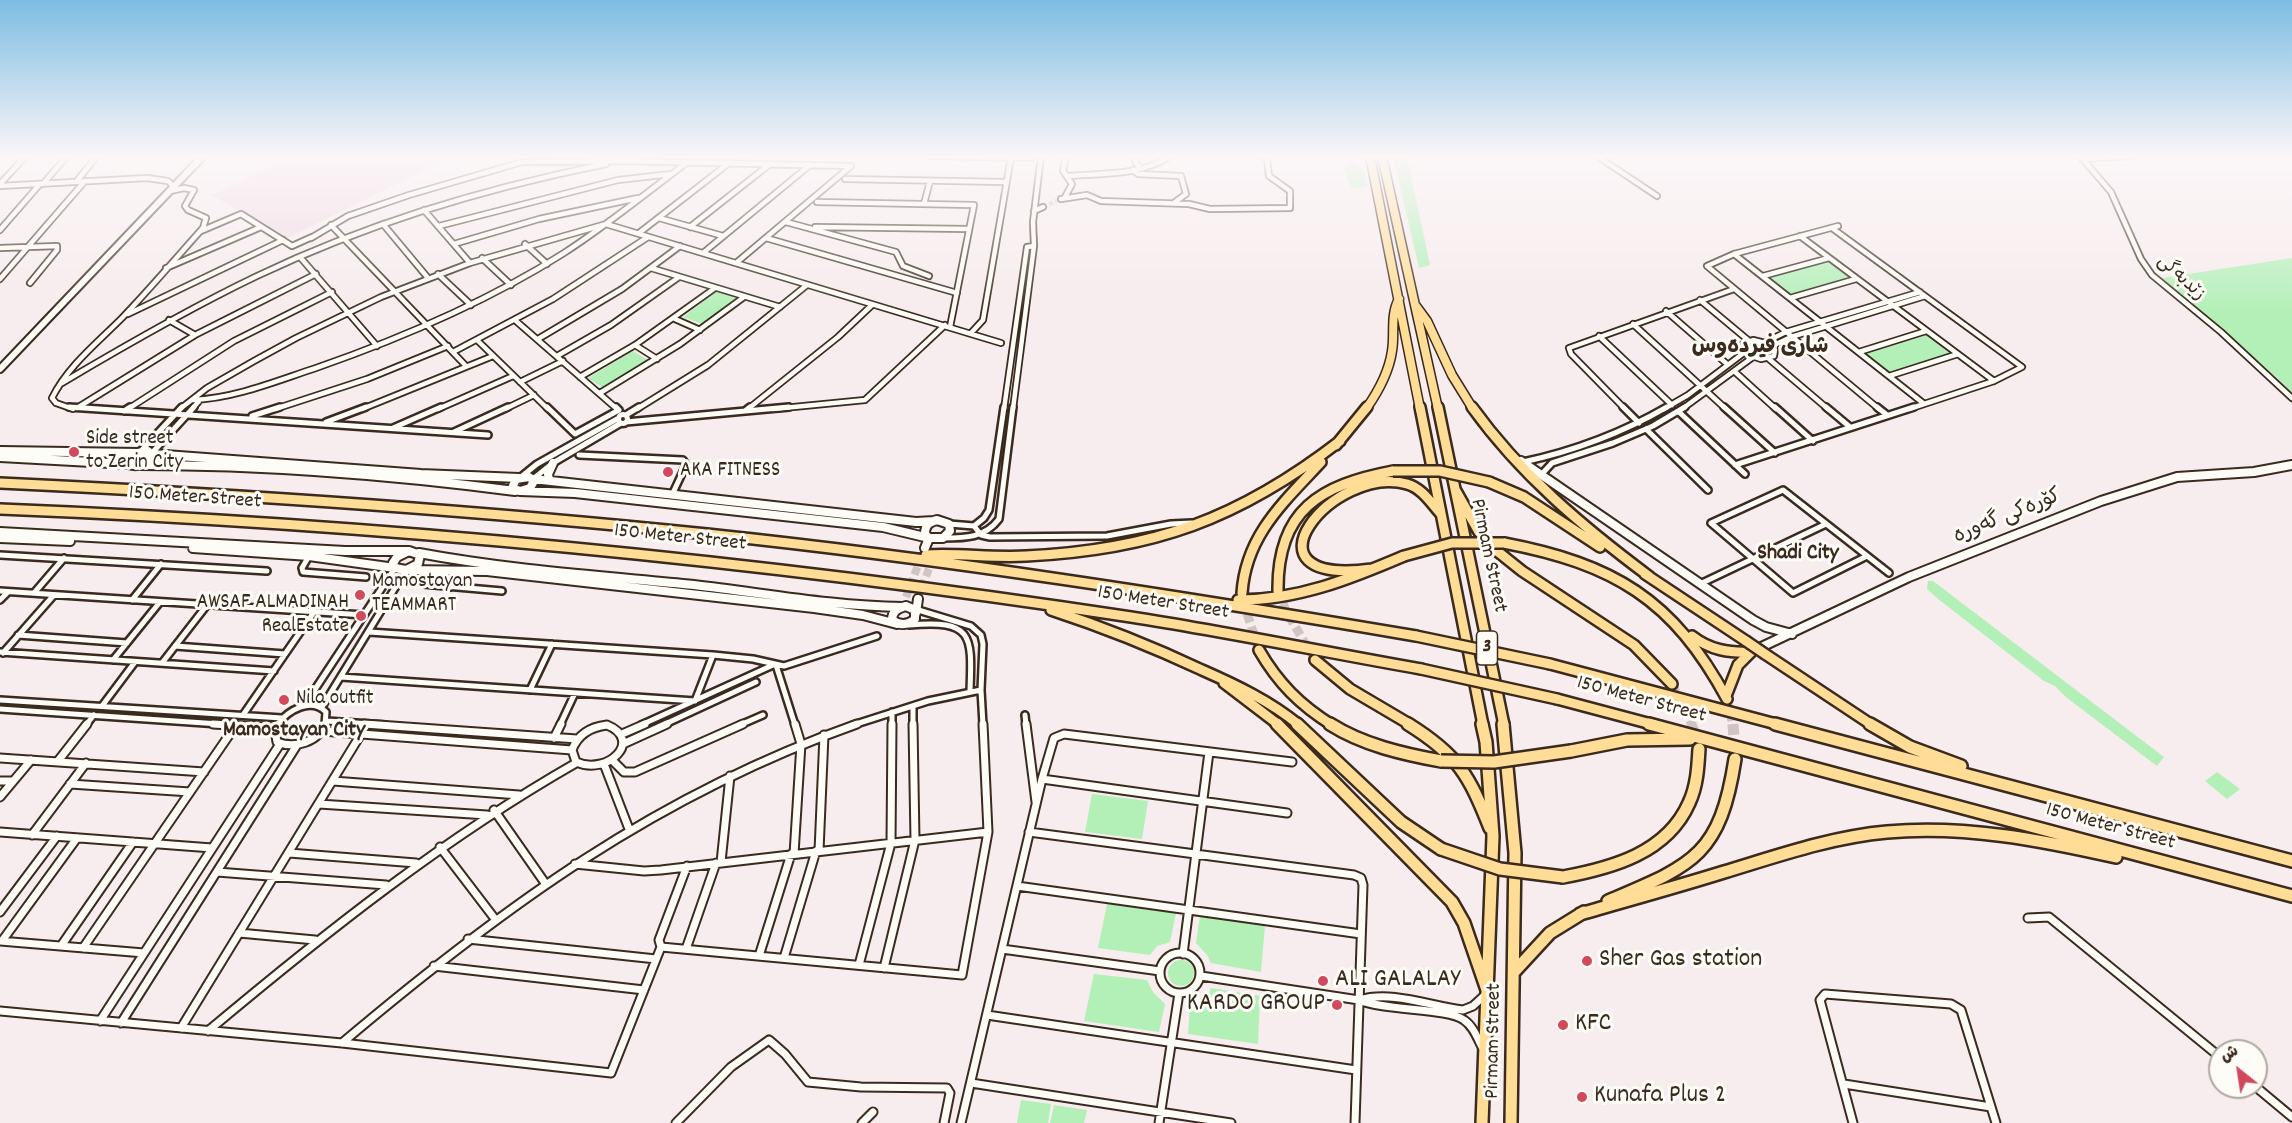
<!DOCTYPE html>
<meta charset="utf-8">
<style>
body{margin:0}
#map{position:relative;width:2292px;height:1123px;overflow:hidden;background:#f7ecee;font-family:Dekko,"Playpen Sans Arabic",sans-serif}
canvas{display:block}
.north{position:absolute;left:2208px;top:1039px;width:60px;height:60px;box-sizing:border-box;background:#fdfcf7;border:2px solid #afa8a0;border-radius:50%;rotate:330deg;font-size:16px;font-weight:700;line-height:24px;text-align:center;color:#3b2a1e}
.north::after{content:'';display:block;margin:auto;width:21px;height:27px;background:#d1495b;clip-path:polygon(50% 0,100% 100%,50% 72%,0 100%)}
</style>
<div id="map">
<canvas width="2292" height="1123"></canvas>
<div class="north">ش</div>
</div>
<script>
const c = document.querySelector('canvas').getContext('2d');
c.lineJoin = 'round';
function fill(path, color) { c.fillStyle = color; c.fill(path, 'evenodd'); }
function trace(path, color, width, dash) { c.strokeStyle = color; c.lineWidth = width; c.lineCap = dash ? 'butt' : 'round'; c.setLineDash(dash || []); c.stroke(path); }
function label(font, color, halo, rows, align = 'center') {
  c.font = font + ' Dekko,"Playpen Sans Arabic",sans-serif'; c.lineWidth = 6; c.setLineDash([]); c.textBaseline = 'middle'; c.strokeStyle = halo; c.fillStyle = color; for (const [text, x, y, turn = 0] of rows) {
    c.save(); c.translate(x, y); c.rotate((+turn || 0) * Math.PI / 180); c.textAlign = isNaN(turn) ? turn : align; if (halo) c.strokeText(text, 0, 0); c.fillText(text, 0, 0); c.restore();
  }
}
fill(new Path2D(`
 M295 156H446L449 158 288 238 211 195Z`), '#f0d9e3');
fill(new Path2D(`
 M1393 156H1407L1430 265 1419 268Z
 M1348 162C1364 162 1364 173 1368 186L1354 189 1349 184 1344 168Z
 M2292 258V392C2251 352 2203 319 2162 278Z
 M1828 260 1850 277 1790 295 1768 277Z
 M717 291 736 298 702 324 683 317Z
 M1927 335 1949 353 1888 372 1866 354Z
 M633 351 648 360 603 388 588 378Z
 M1928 581H1933L2164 757 2157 766 2067 698 2055 686 2044 681 1938 599 1927 589Z
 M2217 772 2240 789 2227 799 2205 781Z
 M1092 794 1148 801 1142 839 1085 832Z
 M1107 904 1176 913 1170 942 1157 946 1150 955 1098 948Z
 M1200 916 1265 925 1261 972 1211 963 1207 955 1196 943Z
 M1168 973a13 13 0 1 1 26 0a13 13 0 1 1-26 0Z
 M1094 974 1147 980 1153 992 1165 1004 1159 1032 1084 1021Z
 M1211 988 1260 996 1258 1044 1188 1034 1190 1005 1208 996Z
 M1021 1100 1051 1104 1048 1123H1017Z
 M1054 1105 1087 1110 1084 1123H1050Z`), '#b3f0b7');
trace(new Path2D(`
 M1043 207 1061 199`), '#d1c5c4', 4.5, [4.5, 2]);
trace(new Path2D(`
 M906 597 922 555
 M918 599 936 549`), '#d1c5c4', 8, [8, 4]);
trace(new Path2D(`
 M1278 591 1286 611 1315 660
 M1243 601 1259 650
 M1672 684 1692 725
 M1727 699 1733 725`), '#d1c5c4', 9, [9, 4.5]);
trace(new Path2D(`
 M1691 724 1697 740
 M1733 724 1735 753`), '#d1c5c4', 11, [11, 6]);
const streetFar2 = new Path2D(`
 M931 156 1031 158
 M1135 156V162L1141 168
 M1597 156 1657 196
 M2080 156 2111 192 2141 259 2152 275 2221 332 2292 398
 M2082 159 2131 156
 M1133 170 1138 174 1181 176 1186 194 1175 202
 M1068 176C1102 173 1141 176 1170 156
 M845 179 1005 182
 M76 182 97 156
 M0 184 26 156
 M43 184 67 156
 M0 186 147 178 168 181 174 187
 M1065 197 1072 184 1063 171 1066 156
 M1061 199 1087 195 1101 201 1189 204 1210 209 1290 208V191L1269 176 1267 159 1261 156
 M817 202 974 205 950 327
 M924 204 930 181
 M424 210 470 263
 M1034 211 1043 207
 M659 218 723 236
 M786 222 896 252 903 266 929 276
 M383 224 428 278
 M331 225 466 366
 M439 226 618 180 671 174
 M1838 226 1734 254 1707 266 1879 409
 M690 227 770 164
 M815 227 969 229
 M1832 228 2022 367 1994 381 1909 409
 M0 230 40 184
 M201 231 241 214 292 246 312 237
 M639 233 729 163
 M1800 236 1994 381
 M311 238 348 216 409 195 522 162 623 161 851 166 736 263
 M766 238 957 293
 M454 244 539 219 638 198
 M525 244 547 264
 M1034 246 1033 222 1041 156
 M0 248 57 246V250L30 283
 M703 253 810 165
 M1734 254 1923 403
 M300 257 377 346
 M482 258 511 285
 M166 268 261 227
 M651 268 780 307
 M438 274 471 305
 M1763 276 1829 258
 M0 279 85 181
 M1790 298 1856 279
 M1700 300 1748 340
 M1666 311 1727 364
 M128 314 283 240
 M675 319 700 330
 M169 320 195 335
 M516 321 617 409
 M1633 324 1726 409
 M971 333 983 320 1011 157
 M1599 336 1672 405
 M538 339 622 289 680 246
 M477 340 548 409
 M1753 340 1769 344 1775 350 1774 356 1761 359 1746 354 1743 344Z
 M1765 342 1786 332 1920 292
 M635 345 657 359
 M1772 346 1791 337 1925 296
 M453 352 553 299 648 237
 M1859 352 1926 331
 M557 356 611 325 679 277
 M1769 359 1828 409
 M1734 371 1776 409
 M1889 376 1958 354
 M580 377 635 345 715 288
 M520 382 563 361
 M62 383C126 345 190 308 257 276 368 223 486 188 606 164
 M600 393 680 344 744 297
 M193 400C236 398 276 381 316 368 402 338 487 302 564 253 606 226 645 194 685 164
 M77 408 195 335 316 274
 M73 409 56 403 52 398C68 366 97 343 122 318 150 289 176 258 203 228L206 218 188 210 185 206 194 190 184 188 170 191
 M128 409 234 341 332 292
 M180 409 207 388 254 361 296 338 381 297 470 263 606 224 1001 343
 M192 409 200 400
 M275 409 367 379 448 346
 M362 409 493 356
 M438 409 513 376
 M505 409 534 395
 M637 409 708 365 807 285
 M748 409 838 337 872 305
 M773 409 865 400 945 325
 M1004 409 1027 247 1034 246 1013 409
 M1625 409 1571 354 1569 348 1734 289
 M1664 409 1688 395 1745 352
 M1682 409 1753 357`);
const streetFar1 = new Path2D(`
 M69 407 488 435
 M547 407 575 434 619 410 616 407
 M1623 407 1639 423
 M1724 407 1775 453
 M1775 407 1813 441
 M1826 407 1850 427
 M1877 407 1887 415
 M124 411 130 407
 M745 411 750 407
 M1679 412 1745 474
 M618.5 419a4.5 4.5 0 1 1 9 0a4.5 4.5 0 1 1-9 0Z
 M626 415 639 407
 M252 416 280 407
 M326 422 366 407
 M626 422 789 407
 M393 428 441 407
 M1646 429 1708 490
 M454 432 508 407
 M141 451 182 407
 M152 453 194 407
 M579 455 683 460 686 465 672 495
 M1523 462C1574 451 1622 433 1667 407
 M1735 465 1914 407
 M1540 476 1552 463 1613 443 1653 426 1685 407
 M521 477 537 464 617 419
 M533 479 553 463 621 423
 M949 524 974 526 984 518 989 510 1004 407
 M974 526 981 535 990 537 1107 536 1171 524 1192 523
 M943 538C965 538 985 538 999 519L1013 407
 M0 555 267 571
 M309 556 302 568 303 572 366 577
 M1867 556 1793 593 1711 523 1783 490 1889 573
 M402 577 416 579 423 584 502 591
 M1700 584 1826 524
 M451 587 460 570
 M0 591 364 615
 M34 593 64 558
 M0 600 8 592
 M132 600 161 564
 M915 609 971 626 981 635 983 644 981 690 983 725
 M909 625C974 619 972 636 970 691
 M369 632 713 655 753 659 784 666 877 636
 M18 635 127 643
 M175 646 285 654
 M0 652 274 671
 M3 653 54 595
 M113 660 160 602
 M162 663 207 605
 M776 665 795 725
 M341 677 695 701 713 655
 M530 690 552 644
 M0 700 282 718
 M102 706 135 662
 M304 706 395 568
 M913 706V725
 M322 707 406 570
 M0 709 234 725
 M243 715 314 612
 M1025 715 1026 725
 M327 721 385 725
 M86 725 94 715
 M277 725C288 710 311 697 326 712L325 725
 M560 725 575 693
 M641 725 773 665
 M663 725 756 682
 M740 725 763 715
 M853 725 928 701 981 690
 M892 725V712`);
const street = new Path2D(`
 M213 724 275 728
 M279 724 275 730 277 742C295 749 318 742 325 724
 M364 724 577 739
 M1026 724 1036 802
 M607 725C644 740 608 776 576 762L572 750C578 734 590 727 607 725Z
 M322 731 572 750
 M622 734 645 724
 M554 738 561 724
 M623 744 667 724
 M0 758 204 772
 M612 760 624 772H635L743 724
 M58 761 87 724
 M604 764 629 829
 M1042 779 1287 813
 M0 781H12
 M333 781 519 795
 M70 784 190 792
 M0 797 31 760
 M319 804 487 815
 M494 810 545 883
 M0 832 212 848
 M1029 832 1354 875 1361 878 1363 885 1355 1123
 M32 835 86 763
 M440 847 495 919
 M819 851 824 735
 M289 853 416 863
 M794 854 801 744 795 724
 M721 862 730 776
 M575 864 644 871 661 870 988 832
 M217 872 386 885
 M1017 886 1361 934
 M0 912 57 836
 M2028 918 2049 917 2220 1057
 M239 933 315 940
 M468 939 656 959
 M0 941 144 953
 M2 941 77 838
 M61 946 133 842
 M661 947 962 975 988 832 983 724
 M83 948 236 725
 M686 949 716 863
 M1002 949 1160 971
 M1160 973a20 20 0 1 1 40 0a20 20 0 1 1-40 0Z
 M1183 954 1209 752
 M759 956 791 854
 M784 958 816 851
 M859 965 891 843 892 724
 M434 966 644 990
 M884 968 915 840 913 724
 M1201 976 1359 1000C1385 1011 1448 1008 1464 1020 1473 1026 1477 1037 1482 1047
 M1359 1000C1392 990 1430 1006 1463 1010L1473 1006 1485 995
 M0 1011 342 1043 611 1073 661 947 659 940 687 866
 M987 1015 1356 1070
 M100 1021 280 744
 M121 1023 297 745
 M181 1028 361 734
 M208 1031C325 933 443 839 576 763
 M342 1043C503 907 656 795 857 724
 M971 1083 1231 1123
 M1844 1084 1991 1107
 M2256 1087 2292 1117
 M676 1123 731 1067 769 1040 785 1054 808 1082 861 1087 947 1088 950 1093 944 1123
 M862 1123 873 1112
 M961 1123 1042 779 1054 738 1064 734 1292 762
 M1159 1123 1179 993
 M1853 1123 1820 1000 1825 994 1951 1004 1961 1010 1996 1123`);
const secondaryFar1 = new Path2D(`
 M0 369 203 156`);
const secondary = new Path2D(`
 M0 451 138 453
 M148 451 152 456C146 464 138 467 128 464V460L138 453Z
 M152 454 421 474 519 478
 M0 457 128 464
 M1521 461 1753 620 1766 627 1792 634
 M141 465C265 465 392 475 515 491
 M529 477 534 481 530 488 520 491 512 488 516 479Z
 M533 479 916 522 934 521
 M549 480 548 474 553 463
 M520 491 575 493 883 527 929 538 925 548
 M937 520 949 524 950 531 943 538H929L925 534C925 525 929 522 937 520Z
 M0 532 345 551H409
 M0 538 70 541
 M193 548 309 556 395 568
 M409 551 420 555 418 564 406 570 395 568 393 563 397 557Z
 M419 553C510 570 602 576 694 585 764 593 832 606 902 607
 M406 570 487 571 814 608 863 615 897 624
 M906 606 915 610V619C908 625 900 626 892 620 892 611 898 608 906 606Z
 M916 613 918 599
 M1753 651 1909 577 2101 501 2177 477 2254 472 2292 465`);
const highwayFar2 = new Path2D(`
 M1370 156 1420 409
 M1382 156 1438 409
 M1416 306 1427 321 1452 375 1473 409
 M1366 409C1378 392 1389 372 1392 351 1395 334 1390 315 1399 299`);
const highwayFar1 = new Path2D(`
 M1420 407 1483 725
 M1438 407 1504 725
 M1472 407C1521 475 1583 527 1650 577
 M1336 445 1367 407
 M1489 482 1524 497 1600 547
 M0 483C236 494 472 510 707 534 945 559 1181 596 1416 636
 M1456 491 1479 532 1497 551 1522 571 1634 645 1672 684
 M0 509C379 524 756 560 1131 617 1228 632 1324 652 1421 669
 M1504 543C1614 564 1673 599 1727 699
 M926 555C959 553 993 558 1026 556 1153 550 1239 519 1340 441
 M1372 569C1232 587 1334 463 1407 484 1422 488 1431 503 1441 514
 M1645 574 1746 641
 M1278 591C1277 510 1320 485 1393 471
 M1242 593C1246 535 1284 502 1321 462
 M1238 600C1298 600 1350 579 1404 556
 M1051 610C1103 627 1153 647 1202 670 1236 685 1270 701 1299 725
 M1692 636C1710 650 1729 653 1751 652
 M1259 650C1278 683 1300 705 1332 725
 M1765 654 1872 725
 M1315 660 1350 689 1411 725
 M1550 664 1780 725
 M1224 683 1279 725
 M1726 696 1738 665 1751 652
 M1557 699 1655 725`);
const highway = new Path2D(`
 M1277 724 1452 902 1464 923 1487 990
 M1297 724 1401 822 1441 849
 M1330 724C1363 745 1403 754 1441 761
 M1408 724C1458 755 1469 775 1490 828
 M1503 724 1515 853 1511 1123
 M1649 724 2292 896
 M1775 724 2292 861
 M1870 724 1910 747 1961 766
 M1571 751 1627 740 1690 739
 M1563 877C1612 868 1667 853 1689 803 1697 786 1698 767 1699 749
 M1608 901C1693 865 1720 856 1735 759
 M1580 914C1628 900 1676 887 1724 872 1777 856 1831 837 1887 832 1964 825 2041 840 2116 857
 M1514 972 1550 933 1584 912
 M1482 1123 1493 836 1486 742 1482 724`);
trace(streetFar2, '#3b2a1e', 8);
trace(streetFar1, '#3b2a1e', 10);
trace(street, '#3b2a1e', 11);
trace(secondaryFar1, '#3b2a1e', 10);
trace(secondary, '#3b2a1e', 12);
trace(highwayFar2, '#3b2a1e', 11);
trace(highwayFar1, '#3b2a1e', 14);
trace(highway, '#3b2a1e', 16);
trace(streetFar2, '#fdfcf7', 4.5);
trace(streetFar1, '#fdfcf7', 5);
trace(street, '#fdfcf7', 7);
trace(secondaryFar1, '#fdfcf7', 6);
trace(secondary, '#fdfcf7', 8);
trace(highwayFar2, '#ffdd96', 8);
trace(highwayFar1, '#ffdd96', 9);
trace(highway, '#ffdd96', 11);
const highwayBridgeFar1 = new Path2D(`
 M1393 471H1440L1489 482
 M1404 556 1452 543H1504
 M1416 636 1550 664
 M1746 641 1765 654
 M1421 669 1557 699`);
const highwayBridge = new Path2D(`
 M1441 761 1494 762 1571 751
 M1441 849 1500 869 1563 877`);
trace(highwayBridgeFar1, '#3b2a1e', 14, []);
trace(highwayBridge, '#3b2a1e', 16, []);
trace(highwayBridgeFar1, '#ffdd96', 9);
trace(highwayBridge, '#ffdd96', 11);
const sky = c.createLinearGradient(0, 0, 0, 313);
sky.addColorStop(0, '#7dbde2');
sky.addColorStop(0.5, '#fbf6f7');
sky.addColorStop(1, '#fbf6f700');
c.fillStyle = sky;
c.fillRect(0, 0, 2292, 313);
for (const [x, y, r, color] of [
 [74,452,6,"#d1495b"],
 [668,472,6,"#d1495b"],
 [360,595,6,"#d1495b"],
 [361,616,6,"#d1495b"],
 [284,700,6,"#d1495b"],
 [1587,961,6,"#d1495b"],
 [1323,981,6,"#d1495b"],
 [1337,1005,6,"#d1495b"],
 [1563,1025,6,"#d1495b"],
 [1582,1097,6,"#d1495b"]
]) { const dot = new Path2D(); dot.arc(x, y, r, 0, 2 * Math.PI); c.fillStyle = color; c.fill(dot); trace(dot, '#fdfcf7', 2); }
label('18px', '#3b2a1e', '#fdfcf7', [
 ["زێدبەگی",2180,279,43]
]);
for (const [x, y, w] of [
 [1487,648,21]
]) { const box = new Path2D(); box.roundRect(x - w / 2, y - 17, w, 34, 4.5); c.fillStyle = '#fdfcf7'; c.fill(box); trace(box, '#3b2a1e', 1.5); }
label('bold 20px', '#3b2a1e', null, [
 ["3",1487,648]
]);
label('21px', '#3b2a1e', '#fdfcf7', [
 ["Side street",86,440],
 ["to Zerin City",86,464],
 ["AKA FITNESS",680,472],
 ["Mamostayan",372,583],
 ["TEAMMART",372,607],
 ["AWSAF ALMADINAH",349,604,"right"],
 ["RealEstate",349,628,"right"],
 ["Nila outfit",296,700]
], 'left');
label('21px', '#3b2a1e', '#fdfcf7', [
 ["150 Meter Street",195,499,4],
 ["کۆرەکی گەورە",2008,518,-22],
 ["150 Meter Street",680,539,6],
 ["Pirmam Street",1487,556,78],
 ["150 Meter Street",1163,604,9],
 ["150 Meter Street",1641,701,15],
 ["150 Meter Street",2110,828,15],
 ["Pirmam Street",1495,1041,-89]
]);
label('bold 22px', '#3b2a1e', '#fdfcf7', [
 ["شاری فیردەوس",1760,349],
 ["Shadi City",1798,555],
 ["Mamostayan City",294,732]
]);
label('26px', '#3b2a1e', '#fdfcf7', [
 ["Sher Gas station",1599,961],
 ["ALI GALALAY",1335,981],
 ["KARDO GROUP",1325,1005,"right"],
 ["KFC",1575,1025],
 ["Kunafa Plus 2",1594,1097]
], 'left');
</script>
